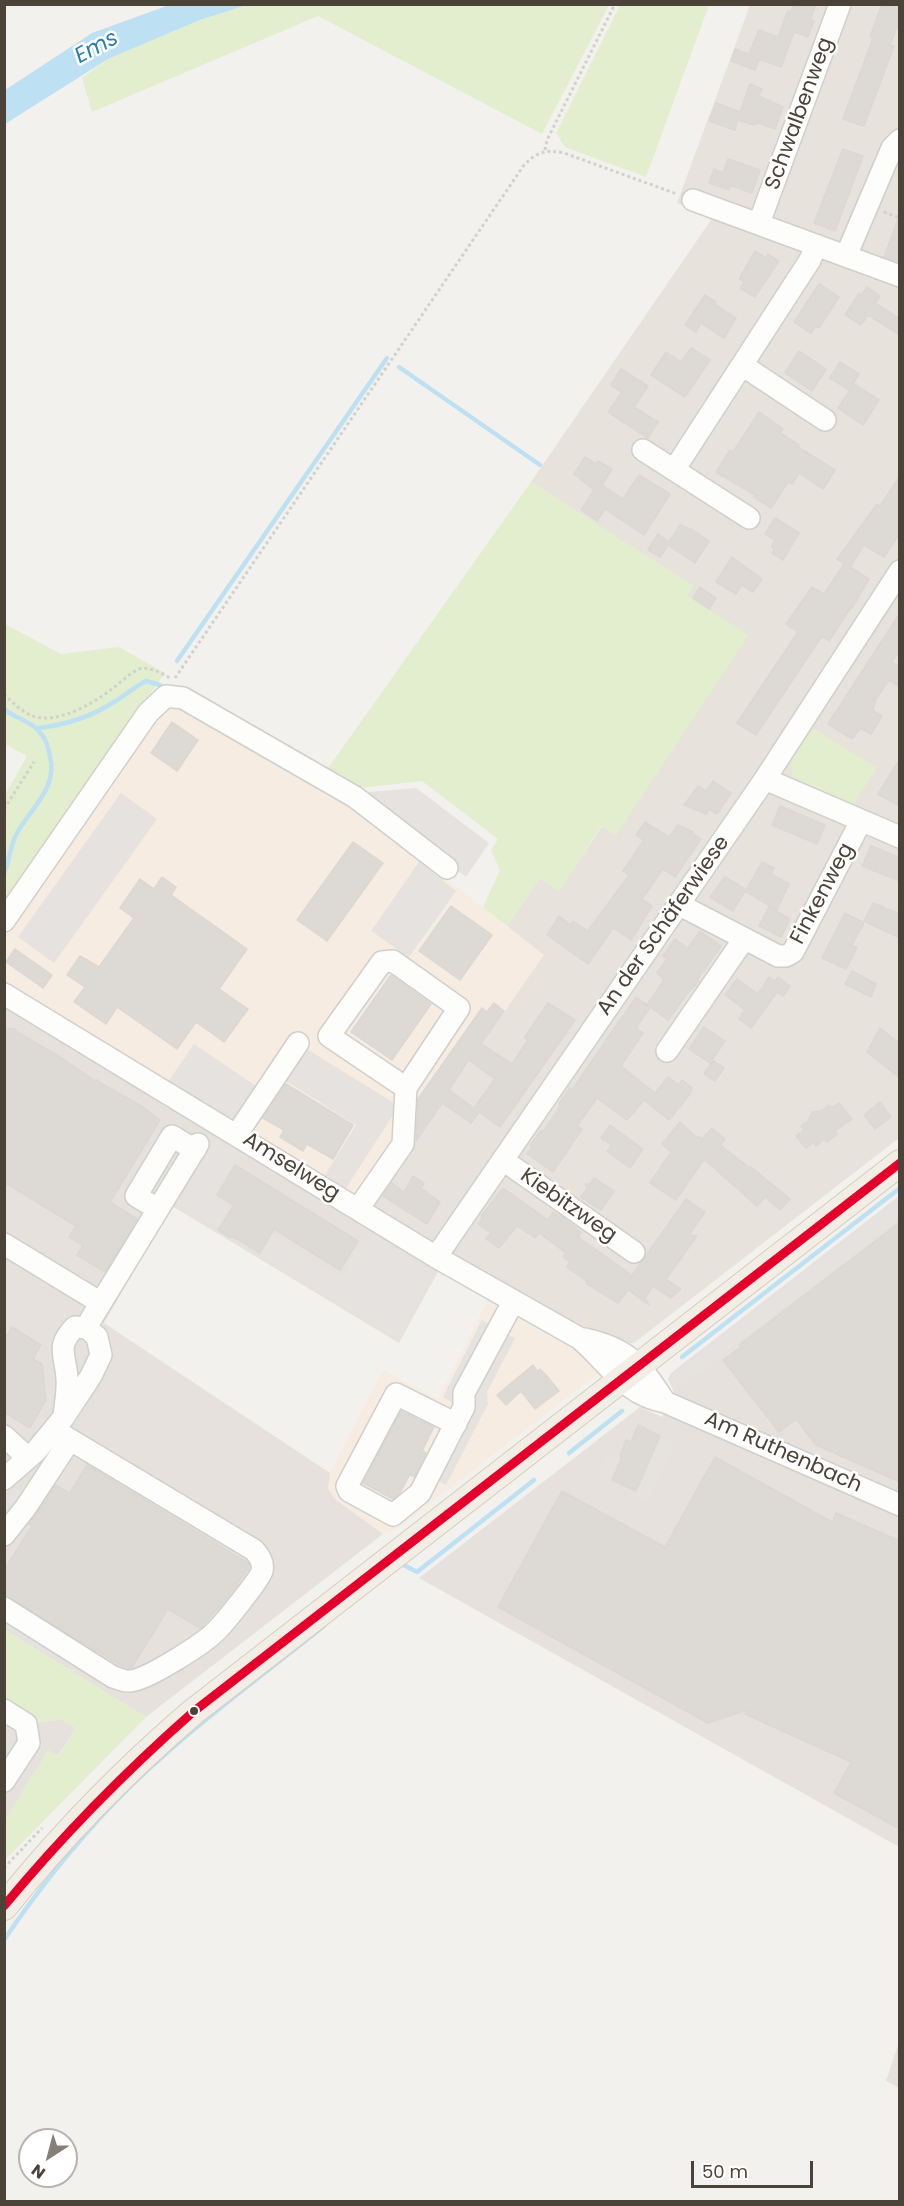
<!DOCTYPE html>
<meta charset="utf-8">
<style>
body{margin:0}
#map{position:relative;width:904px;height:2206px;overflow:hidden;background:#f3f1ee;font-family:Poppins,sans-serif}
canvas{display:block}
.frame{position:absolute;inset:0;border:6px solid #4b4238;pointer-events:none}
.north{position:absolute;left:18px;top:2128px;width:60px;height:60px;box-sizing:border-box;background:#fff;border:2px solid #b7b3af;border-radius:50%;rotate:216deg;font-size:16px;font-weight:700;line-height:24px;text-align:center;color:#4b4238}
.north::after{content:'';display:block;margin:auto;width:21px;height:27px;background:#867f78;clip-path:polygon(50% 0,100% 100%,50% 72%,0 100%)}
.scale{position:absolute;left:691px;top:2161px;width:122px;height:27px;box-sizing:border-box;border:3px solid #4b4238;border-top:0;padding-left:8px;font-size:18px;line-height:21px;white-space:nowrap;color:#4b4238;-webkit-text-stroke:4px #fff;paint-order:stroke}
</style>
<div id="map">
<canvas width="904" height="2206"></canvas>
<div class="frame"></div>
<div class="north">N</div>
<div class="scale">50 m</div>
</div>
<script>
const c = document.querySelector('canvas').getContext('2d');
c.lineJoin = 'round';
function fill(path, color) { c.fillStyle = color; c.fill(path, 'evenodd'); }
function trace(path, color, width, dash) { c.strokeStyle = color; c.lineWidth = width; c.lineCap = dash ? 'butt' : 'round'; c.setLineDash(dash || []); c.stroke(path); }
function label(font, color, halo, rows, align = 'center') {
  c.font = font + ' Poppins,sans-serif'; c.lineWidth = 5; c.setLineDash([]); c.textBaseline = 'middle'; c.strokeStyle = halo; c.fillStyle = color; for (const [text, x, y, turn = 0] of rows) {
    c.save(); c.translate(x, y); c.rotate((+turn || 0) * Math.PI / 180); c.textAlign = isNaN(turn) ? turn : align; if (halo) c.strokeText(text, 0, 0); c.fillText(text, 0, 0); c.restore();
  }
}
fill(new Path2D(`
 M750 5H899V1138L634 1343 623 1344 539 1306 369 1206 543 955 507 926 540 878 559 891 602 826 616 835 687 596 693 586 531 482 713 217 677 203Z`), '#e7e2db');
fill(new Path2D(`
 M175 706 349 803 544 955 369 1206 5 986 4 932 155 715Z
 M489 1298 596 1362V1375L396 1530 383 1534 335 1499 328 1489 330 1473 383 1370 438 1399Z`), '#f6ece1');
fill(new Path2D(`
 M4 1003 440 1268 399 1343 172 1206 104 1323 330 1473 328 1489 335 1499 383 1534 146 1717 5 1630Z
 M899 1196V1847L419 1578 640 1407 662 1417 674 1392 668 1379 671 1373Z
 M5 1703 36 1723 61 1719 76 1728 58 1756 48 1751 5 1821Z
 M899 2042V2088L886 2081Z`), '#e6e1dd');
fill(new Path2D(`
 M247 5H609L542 134 318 16 92 112 82 78 108 59 200 20Z
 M620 5H709L646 177 565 147 556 133Z
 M531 482 694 586 687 596 749 635 616 835 601 826 559 892 540 878 507 926 483 907 500 870 491 850 498 839 422 781 361 788 326 771Z
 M5 624 61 654 119 647 165 673 5 899V795L27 756 5 744Z
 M813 728 877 768 855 802 848 804 793 777C785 761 804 741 813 728Z
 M5 1630 146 1717 5 1860 4 1821 48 1750 59 1756 76 1728 61 1719 36 1723 5 1703Z`), '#e2eece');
fill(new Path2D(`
 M416 788 489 843 466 877 358 793Z
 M121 793 157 819 54 963 18 937Z
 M419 862 456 891 409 957 371 931Z
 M194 1044 256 1086 232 1121 168 1082Z
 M305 1048 394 1103 393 1115 346 1188 325 1175 356 1125 286 1081Z
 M216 1138 241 1153 213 1197 340 1276 369 1231 435 1272 398 1339 233 1238 240 1226 225 1217 218 1229 177 1204Z
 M899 1198V1219L676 1391 672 1386 671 1376Z
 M482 1320 515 1338 487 1392 488 1404 446 1485 423 1472 457 1405 443 1397Z
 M663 1436 675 1442 648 1502 635 1496Z
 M607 1455 619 1460 608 1484 596 1478Z
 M23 1484 31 1493 5 1514V1499Z
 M4 1613 60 1647 53 1658 5 1628Z`), '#e5e2df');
fill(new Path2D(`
 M169 5H247L200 20 108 59 5 124V90L92 33Z`), '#bde0f2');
trace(new Path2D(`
 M399 367 540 465
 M177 661 387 358
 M4 709C14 718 31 721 39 731 46 739 48 746 50 756 58 788 31 808 17 833 10 844 10 861 4 873
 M38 728C65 725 91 717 114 702 125 695 135 687 146 681L160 685
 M682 1357 900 1188
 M569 1453 622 1411
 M401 1565 402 1564 417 1572 534 1480
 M4 1940C37 1891 75 1844 115 1802 178 1737 253 1683 324 1626`), '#bde0f2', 4.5);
const building = new Path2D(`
 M794 4H816L810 20 814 21 808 37 794 32 781 67 759 59 755 70 731 61 735 49 749 54 759 30 778 37 788 11 791 12Z
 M882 4H900V20L890 45 894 46 864 126 843 119 873 38 870 37Z
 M750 84 762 89 759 96 783 107 775 129 759 123 753 125 738 120 735 130 709 121 716 103 740 112Z
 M843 149 863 156 835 231 814 223Z
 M728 159 760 170 752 193 730 185 729 190 709 183 714 169 723 173Z
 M898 219H900V262L884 257Z
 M755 251 766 258 768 254 779 261 755 297 740 288 744 282 739 279Z
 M819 284 839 297 819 328 816 326 811 333 794 322Z
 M867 287 880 296 875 303 900 319V335L868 315 861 325 845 315 859 293 862 295Z
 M705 295 716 302 714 304 736 318 724 338 701 323 696 332 685 325Z
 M691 348 710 360 685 397 651 375 666 352 681 362Z
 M799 351 826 369 812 391 785 373Z
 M840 362 859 374 849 390 830 378Z
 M621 369 648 386 634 407 658 422 648 438 608 412 622 392 611 385Z
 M854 384 879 400 863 425 838 408Z
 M759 412 783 429 780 433 799 445 798 447 835 470 823 489 799 473 792 484 788 482 771 508 754 497 755 495 716 472 730 450 733 452Z
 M585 457 596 464 598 461 612 469 602 485 623 499 639 475 670 494 644 535 605 509 597 521 581 510 594 490 574 474Z
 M900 476V533L884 557 864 545 850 567 869 579 852 608 851 607 829 641 822 636 756 735 737 723 798 632 786 624 812 587 824 594 844 564 837 559 843 551 877 504 880 506Z
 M775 518 799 533 783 560 772 553 775 549 771 547 775 540 765 534Z
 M680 525 693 530 709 541 695 563 668 545 660 557 648 550 658 534 669 542Z
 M732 557 762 579 753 592 742 585 736 594 716 582Z
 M700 587 716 598 709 609 693 598Z
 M900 613V650L892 662 900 668V687L889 680 876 699 873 710 882 716 871 734 860 728 852 739 828 724Z
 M172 722 198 740 177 771 151 753Z
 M900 759V806L878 794Z
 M713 781 731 793 717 814 709 809 706 814 684 805 698 786 706 791Z
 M780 806 825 825 817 844 772 825Z
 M645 822 669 837 678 825 693 832 692 833 701 839 675 877 663 869 642 899 652 906 631 940 613 928 588 964 547 935 559 916 571 925 573 921 588 931 629 875 623 871 644 840 636 835Z
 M353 842 383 863 327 941 297 920Z
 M871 846 900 858V881L862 866Z
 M762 862 774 868 771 874 789 884 777 910 745 891 733 911 710 897 725 877 746 890Z
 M162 877 176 887 171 895 247 949 219 989 248 1009 224 1042 196 1022 177 1049 117 1007 106 1024 74 1002 85 987 67 975 80 956 99 967 134 918 120 908 140 879 154 889Z
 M873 903 900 914V938L864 921Z
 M451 906 492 935 460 980 419 951Z
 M769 907 790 919 781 937 759 926Z
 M845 913 864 923 852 945 857 948 846 969 822 958Z
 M700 931 721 946 697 980 699 981 686 995 668 1020 650 1007 636 1028 643 1033 621 1066 655 1093 668 1077 679 1085 682 1080 692 1088 690 1094 669 1120 644 1100 627 1120 597 1098 577 1126 582 1129 553 1172 527 1154 532 1147 530 1146 541 1130 543 1132 561 1105 559 1104 570 1088 572 1090 636 997 647 1005 664 980 657 973 667 959 663 956 675 939 688 948Z
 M15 949 52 975 43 988 6 962Z
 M852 971 876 984 871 997 845 984Z
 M391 975 431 1004 392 1060 351 1032Z
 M769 977 775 981 778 977 790 986 783 996 777 992 751 1028 739 1019 745 1010 725 995 737 979 758 994Z
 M494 1003 504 1011 481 1044 512 1064 528 1040 524 1038 548 1003 575 1020 500 1127 479 1112 471 1123 442 1103 416 1141 418 1099 482 1008 487 1012ZM469 1060 495 1079 474 1108 449 1090Z
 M704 1027 725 1041 710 1063 689 1049Z
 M4 1028 15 1029 17 1032 57 1055 94 1080H98L100 1083 140 1105 160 1120 110 1202 137 1219 105 1272 77 1255 83 1245 69 1237 76 1226 4 1182Z
 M880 1028 900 1044V1078L867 1052Z
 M713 1061 724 1068 715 1081 704 1074Z
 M286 1084 353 1125 333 1159 307 1144 303 1151 280 1137 284 1130 263 1118Z
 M880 1102 891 1117 875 1129 864 1115Z
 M839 1103 852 1119 835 1131 837 1134 827 1142 825 1139 816 1146 814 1142 806 1148 796 1136 804 1130 801 1126 808 1121 812 1112 821 1111 829 1105 832 1108Z
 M680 1122 697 1138 699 1136 702 1139 712 1128 725 1139 720 1145 750 1168 751 1167 790 1199 780 1210 765 1197 757 1206 704 1159 676 1200 650 1183 671 1152 662 1144Z
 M610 1125 643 1149 630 1168 607 1151 612 1145 601 1138Z
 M235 1165 358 1241 340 1270 274 1229 260 1253 232 1236 231 1238 218 1230 234 1205 217 1195Z
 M413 1176 424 1183 421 1188 440 1202 427 1224 383 1196 392 1183 404 1192Z
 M594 1178 614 1191 601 1210 581 1197 587 1188 585 1184H590Z
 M503 1188 548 1220 553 1212 559 1217 560 1215 581 1232 578 1237 629 1273 631 1277 686 1199 705 1212 689 1235 697 1236 666 1279 681 1289 671 1298 653 1286 645 1298 649 1305 628 1290 618 1303 586 1283 588 1282 567 1267 570 1262 563 1257 566 1253 539 1233 535 1238 517 1226 499 1248 486 1239 491 1233 478 1224 483 1217 481 1216Z
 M900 1222V1482L816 1445 796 1419 779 1432 723 1360 741 1347 739 1345Z
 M12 1327 41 1345 33 1359 42 1364 46 1400 30 1428 4 1412V1340Z
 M533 1365 537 1371 540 1369 546 1375 559 1391 535 1409 521 1391 506 1405 497 1395Z
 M401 1411 434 1427 422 1451 426 1453 414 1477 410 1474 400 1493 393 1499 363 1483Z
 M638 1425 660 1436 636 1491 612 1480 622 1457 620 1456 626 1440 631 1442Z
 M715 1457 832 1522 836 1513 900 1541V1829L834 1793 851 1762 745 1714 747 1710 708 1723 498 1607 562 1491 665 1547Z
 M87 1465 248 1563 250 1566 222 1604 200 1628 168 1609 132 1667 128 1668 122 1666 4 1595V1570L32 1526 29 1524 56 1485 70 1493Z`);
fill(building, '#dddad6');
trace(building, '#dbd8d3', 1.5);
const minor = new Path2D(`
 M693 200 900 276
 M759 223 840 4
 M846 256 892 148 900 140
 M742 365 825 420
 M643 450 749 518
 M674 470 810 260 816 245
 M765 779 900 837
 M678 904 778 956H786L793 952 861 821
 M4 921 148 713 166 696 183 698 355 797 447 868
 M4 994 436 1257 579 1338C608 1362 624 1395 665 1402L900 1505
 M667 1051 744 939
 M237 1134 298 1043
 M503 1160 634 1252
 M158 1209 136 1196 172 1136 195 1150
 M358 1209 403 1144 406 1088 459 1008 393 961 382 962 329 1036 406 1088
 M4 1244 101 1303
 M436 1257 765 779 900 571
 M87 1328 91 1319 198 1144
 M585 1339C630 1349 641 1366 665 1402
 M456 1424 396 1394 347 1486 349 1491 393 1515 420 1493 464 1407V1393L513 1302
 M4 1436 28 1458
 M4 1479 36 1451 64 1417 91 1376 101 1355 97 1337 87 1328 75 1327C55 1347 66 1355 67 1379 68 1391 65 1405 64 1417
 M4 1535 26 1507 70 1440
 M4 1608 113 1677C118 1678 125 1682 130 1681 147 1680 201 1645 214 1633 222 1626 260 1579 262 1571 264 1562 259 1556 254 1550L54 1430
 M4 1710 26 1724 29 1743 4 1781`);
const major = new Path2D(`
 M4 1907C61 1836 124 1771 193 1712L900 1163`);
trace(minor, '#d1cfcb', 24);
trace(major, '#d6ccbb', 28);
trace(new Path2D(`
 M545 150 547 140 615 4
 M884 212 900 218
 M175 678 524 165C537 152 546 149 564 153L677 194
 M4 694C12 702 20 710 30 715 56 726 92 704 112 689 120 683 130 673 139 669 150 666 161 673 170 678
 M4 809 34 762
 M4 1868 42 1828`), '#d3d1cc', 3, [3, 3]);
trace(minor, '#fdfdfc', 21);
trace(major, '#f2eee6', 26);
trace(new Path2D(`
 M4 1906C62 1836 125 1772 193 1712L900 1163`), '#e4002b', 9);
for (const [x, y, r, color] of [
 [194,1711,5,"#4b4238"]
]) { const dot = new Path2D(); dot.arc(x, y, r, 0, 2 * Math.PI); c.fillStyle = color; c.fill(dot); trace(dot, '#fff', 2); }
label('21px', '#4b4238', '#fff', [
 ["Schwalbenweg",800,114,-70],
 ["Finkenweg",823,894,-62],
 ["An der Schäferwiese",664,926,-55],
 ["Amselweg",291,1167,32],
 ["Kiebitzweg",568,1206,35],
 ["Am Ruthenbach",783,1453,24]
]);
label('italic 22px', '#287dab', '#fff', [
 ["Ems",97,48,-28]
]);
</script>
